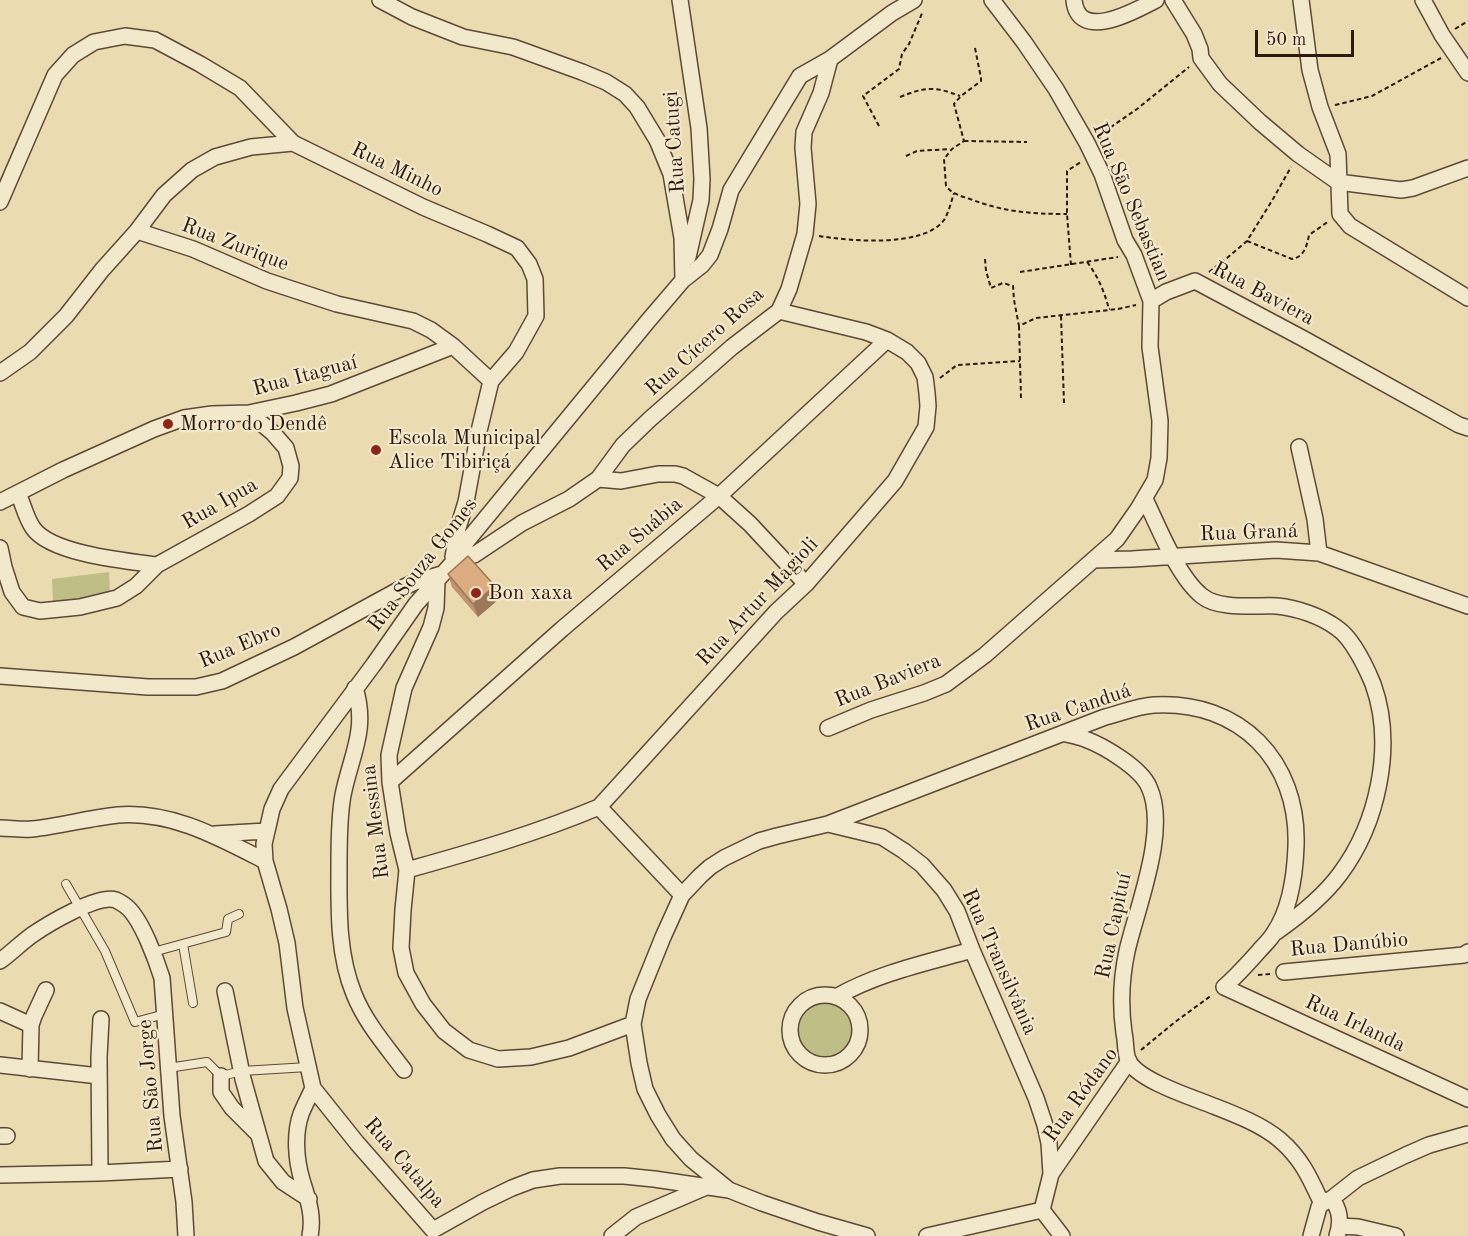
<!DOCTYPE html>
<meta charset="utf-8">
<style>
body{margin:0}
#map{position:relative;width:1468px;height:1236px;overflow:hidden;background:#ebdbb0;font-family:"Old Standard TT",serif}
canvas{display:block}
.scale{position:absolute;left:1255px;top:30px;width:99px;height:27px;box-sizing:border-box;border:3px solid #2d190f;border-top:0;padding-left:8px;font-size:18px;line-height:21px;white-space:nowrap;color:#2d190f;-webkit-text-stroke:4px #f2e8cc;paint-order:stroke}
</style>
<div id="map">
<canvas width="1468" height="1236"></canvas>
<div class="scale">50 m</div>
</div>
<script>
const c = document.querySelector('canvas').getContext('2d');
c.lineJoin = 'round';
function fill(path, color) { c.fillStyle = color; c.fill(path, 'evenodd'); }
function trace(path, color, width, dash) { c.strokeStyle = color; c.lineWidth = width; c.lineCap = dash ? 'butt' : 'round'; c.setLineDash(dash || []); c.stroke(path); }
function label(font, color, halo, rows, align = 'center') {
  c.font = font + ' "Old Standard TT",serif'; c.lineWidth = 4.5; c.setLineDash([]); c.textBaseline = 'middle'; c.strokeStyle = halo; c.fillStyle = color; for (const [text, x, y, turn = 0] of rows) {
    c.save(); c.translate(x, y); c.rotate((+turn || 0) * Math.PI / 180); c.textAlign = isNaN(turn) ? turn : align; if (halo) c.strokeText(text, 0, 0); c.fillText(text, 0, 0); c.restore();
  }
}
fill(new Path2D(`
 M109 572 110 595 53 603 52 579Z
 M793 1030a31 31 0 1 1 62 0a31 31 0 1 1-62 0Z`), '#bebe86');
const service = new Path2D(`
 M66 884 105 951 135 1022 165 1014
 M183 944 193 1003
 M153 952 226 932 228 919 239 914
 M168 1068 207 1062 221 1076 242 1071 308 1067`);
const minor = new Path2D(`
 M380 0 412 17 463 37 513 47 582 72 606 82 625 94 637 107 657 140 671 174 682 238 683 280
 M680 0 699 128 702 179 701 200 688 257
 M1074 0C1078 43 1135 11 1156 0
 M1173 0 1194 34 1200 49 1201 58 1220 84 1260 122 1298 154 1338 182 1401 190 1413 188 1468 168
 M1301 0 1310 70 1320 107 1338 154 1340 214 1350 226 1468 298
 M1423 0 1442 35 1468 73
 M0 202 55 75 73 55 94 42 125 36 155 40 200 64 240 88 293 143
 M137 231 193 249 267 281 337 304 413 321 431 330 453 346 491 381
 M1151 301 1166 292 1195 281 1304 339 1459 425 1468 428
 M0 373 30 352 66 316 102 270 137 231 164 195 192 170 215 157 251 147 293 143 423 207 487 234 517 248 529 264 535 279 536 316 516 352 491 381 479 431 466 502 458 528 453 557
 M1299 447 1315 519 1319 553
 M598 479 621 481 658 474H675L683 476 719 496 750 524 806 584
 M18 493C23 504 26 518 33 528 51 554 126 561 157 565
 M1145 499C1158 526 1178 577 1202 596 1219 610 1256 605 1277 606 1297 608 1321 616 1337 628 1352 638 1366 667 1373 684 1395 745 1378 823 1340 874 1323 897 1299 916 1276 932
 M0 502 63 470 154 429 184 418 212 414 249 413 296 403 331 394 453 346
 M0 548 4 567 12 592 23 607 40 611 80 607 117 598 136 586 157 565 249 514 277 496 290 478 291 466 286 448 273 433 249 413
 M456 559 474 555 522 523 569 499 598 479 623 445 650 419 732 347 779 311 789 289 805 234 808 204 803 148 804 132 821 93 830 59
 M1093 560 1132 559 1276 550 1319 553 1468 606
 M437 581 436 608 431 627 404 688 389 755 390 782 398 833 407 870 403 910 401 948 406 973 423 1004 444 1031 469 1050 498 1059 531 1057 569 1048 633 1024
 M0 676 148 687H196L222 681 294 647 402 588 415 582 442 574
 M355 688C368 730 351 755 343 795 339 817 339 841 339 863 339 906 337 953 354 994 365 1022 386 1046 404 1070
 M828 728 871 710 924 693 946 684 985 655 1117 539 1138 509 1155 480 1159 458 1160 421 1150 347 1151 301 1134 255 1125 240 1102 174 1087 143 1056 89 1024 42 992 0
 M1063 733C1070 735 1078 736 1085 739 1104 746 1141 768 1149 787 1169 830 1137 907 1127 951 1121 979 1120 1005 1124 1033 1126 1041 1125 1052 1128 1060 1137 1080 1191 1097 1211 1105 1234 1114 1261 1124 1280 1140 1302 1159 1310 1178 1322 1204
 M390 782 562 629 719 496 887 340
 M599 807 682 895
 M828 824 1105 717C1121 713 1138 706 1154 705 1240 700 1299 761 1296 846 1295 875 1291 908 1274 933 1270 940 1264 945 1259 951 1248 963 1237 976 1224 987L1468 1099
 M0 828C10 828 22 830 32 829 61 826 89 818 118 815 172 811 218 837 265 861
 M215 834 266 831
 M407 870C472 852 537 833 599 807L776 612 806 584 895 481 926 427 928 406 927 393 925 377 918 363 907 352 887 340 866 332 779 311
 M0 961C11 953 21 943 32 935 48 924 98 894 116 900 120 902 125 905 128 908 142 921 156 959 162 978L172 1116 184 1202 186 1236
 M1284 972 1464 955 1468 952
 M225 991 243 1079 266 1161 283 1182 309 1199
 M790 1030a35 35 0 1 1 70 0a35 35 0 1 1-70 0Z
 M836 997C878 973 926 963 972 950
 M0 1011 31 1025
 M0 1065 99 1076
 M30 1069 31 1025 34 1016 46 990
 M221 1076V1092L232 1108 257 1133
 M0 1136H7
 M100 1173 99 1057 101 1019
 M1051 1174 1129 1061
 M0 1175 100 1173 180 1169
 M1330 1200 1358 1178 1406 1155 1429 1145 1468 1134
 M1042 1210 1062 1236
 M1340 1226 1358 1227 1396 1236
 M433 1230 357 1143 313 1088 295 1008 287 943 279 909 265 861 264 844 272 809 281 789 374 664 416 604 456 559 467 541 648 321 683 280 702 265 710 255 720 229 731 190 800 76 830 59 892 13 914 0
 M433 1230 483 1202 512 1188 533 1180 560 1176H624L654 1179 729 1190
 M310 1236C314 1215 308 1200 302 1180 296 1160 294 1134 301 1114 304 1106 309 1097 313 1088
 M612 1236 636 1217 706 1187
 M867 1236 818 1222 762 1203 729 1190 691 1159 673 1139 658 1115 645 1089 639 1063 633 1024 638 999 663 937 682 895 700 876 710 867 724 858 759 841 777 836 828 824 882 837 904 851 922 865 944 890 957 911 972 950 1036 1098 1045 1125 1049 1143 1051 1174 1042 1210
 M927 1236 1042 1210
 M1311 1236 1319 1207 1322 1204 1328 1200 1333 1201C1341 1212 1341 1223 1337 1236`);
trace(service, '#5c4a37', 10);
trace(minor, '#5c4a37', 18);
trace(new Path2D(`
 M1455 29 1468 21
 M975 48 981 78V81L961 96 954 104 964 141 952 149 944 159 946 186C952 194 961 196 970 199 1004 212 1031 214 1067 214
 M900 97C925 87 934 86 960 96
 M1335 105 1372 96 1441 58
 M879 126 863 96 899 69 902 54 909 44 923 11
 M1098 136 1137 109 1189 67
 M964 141 1027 142
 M906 156 917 151 950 149
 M819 236C850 241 923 248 944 220 949 212 951 202 954 193
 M1247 241 1292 259C1304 257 1307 246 1309 235L1329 221
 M985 259 986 271 991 288 1003 283 1013 286 1014 300 1019 326 1036 318 1118 309 1136 305
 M1087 262C1098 276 1104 291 1109 309H1110
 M1071 265 1067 214V171L1081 162
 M1020 272 1118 257
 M1209 272 1227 258 1247 241 1273 199 1291 167
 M1061 316 1064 403
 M1019 326 1021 398
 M940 378 957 365 1020 361
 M1258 975 1270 974
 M1141 1050 1175 1022 1212 995`), '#2d190f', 2, [4.5, 3]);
trace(service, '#f2e8cc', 8);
trace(minor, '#f2e8cc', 15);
fill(new Path2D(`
 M448 574 495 586 499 599 478 617 452 587Z`), '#be946f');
fill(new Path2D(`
 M495 586 499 599 478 617 473 604Z`), '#9b785a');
const building = new Path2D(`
 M468 556 495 586 473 604 448 574Z`);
fill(building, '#ddac81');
trace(building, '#9b785a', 1.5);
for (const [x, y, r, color] of [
 [168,424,6,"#8f2418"],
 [376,450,6,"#8f2418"],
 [476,593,6,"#8f2418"]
]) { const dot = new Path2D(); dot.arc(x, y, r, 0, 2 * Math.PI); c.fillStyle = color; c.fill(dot); trace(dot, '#f2e8cc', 2); }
label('21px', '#2d190f', '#f2e8cc', [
 ["Rua Catugi",675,142,-94],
 ["Rua Minho",397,170,26],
 ["Rua São Sebastian",1131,202,67],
 ["Rua Zurique",235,245,21],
 ["Rua Baviera",1263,294,28],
 ["Rua Cícero Rosa",705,342,-42],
 ["Rua Itaguaí",305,376,-15],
 ["Rua Ipua",220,504,-30],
 ["Rua Graná",1249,533,-2],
 ["Rua Suábia",640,535,-40],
 ["Rua Souza Gomes",423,565,-52],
 ["Rua Artur Magioli",758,602,-47],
 ["Rua Ebro",240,646,-23],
 ["Rua Baviera",888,681,-22],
 ["Rua Canduá",1078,708,-19],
 ["Rua Messina",376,822,-97],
 ["Rua Capituí",1114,926,-78],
 ["Rua Danúbio",1349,945,-5],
 ["Rua Transilvânia",999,962,66],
 ["Rua Irlanda",1355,1024,25],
 ["Rua São Jorge",151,1086,-95],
 ["Rua Ródano",1081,1095,-54],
 ["Rua Catalpa",404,1163,49]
]);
label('21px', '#2d190f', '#f2e8cc', [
 ["Morro do Dendê",180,424],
 ["Escola Municipal",388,438],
 ["Alice Tibiriçá",388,462],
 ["Bon xaxa",488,593]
], 'left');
</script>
